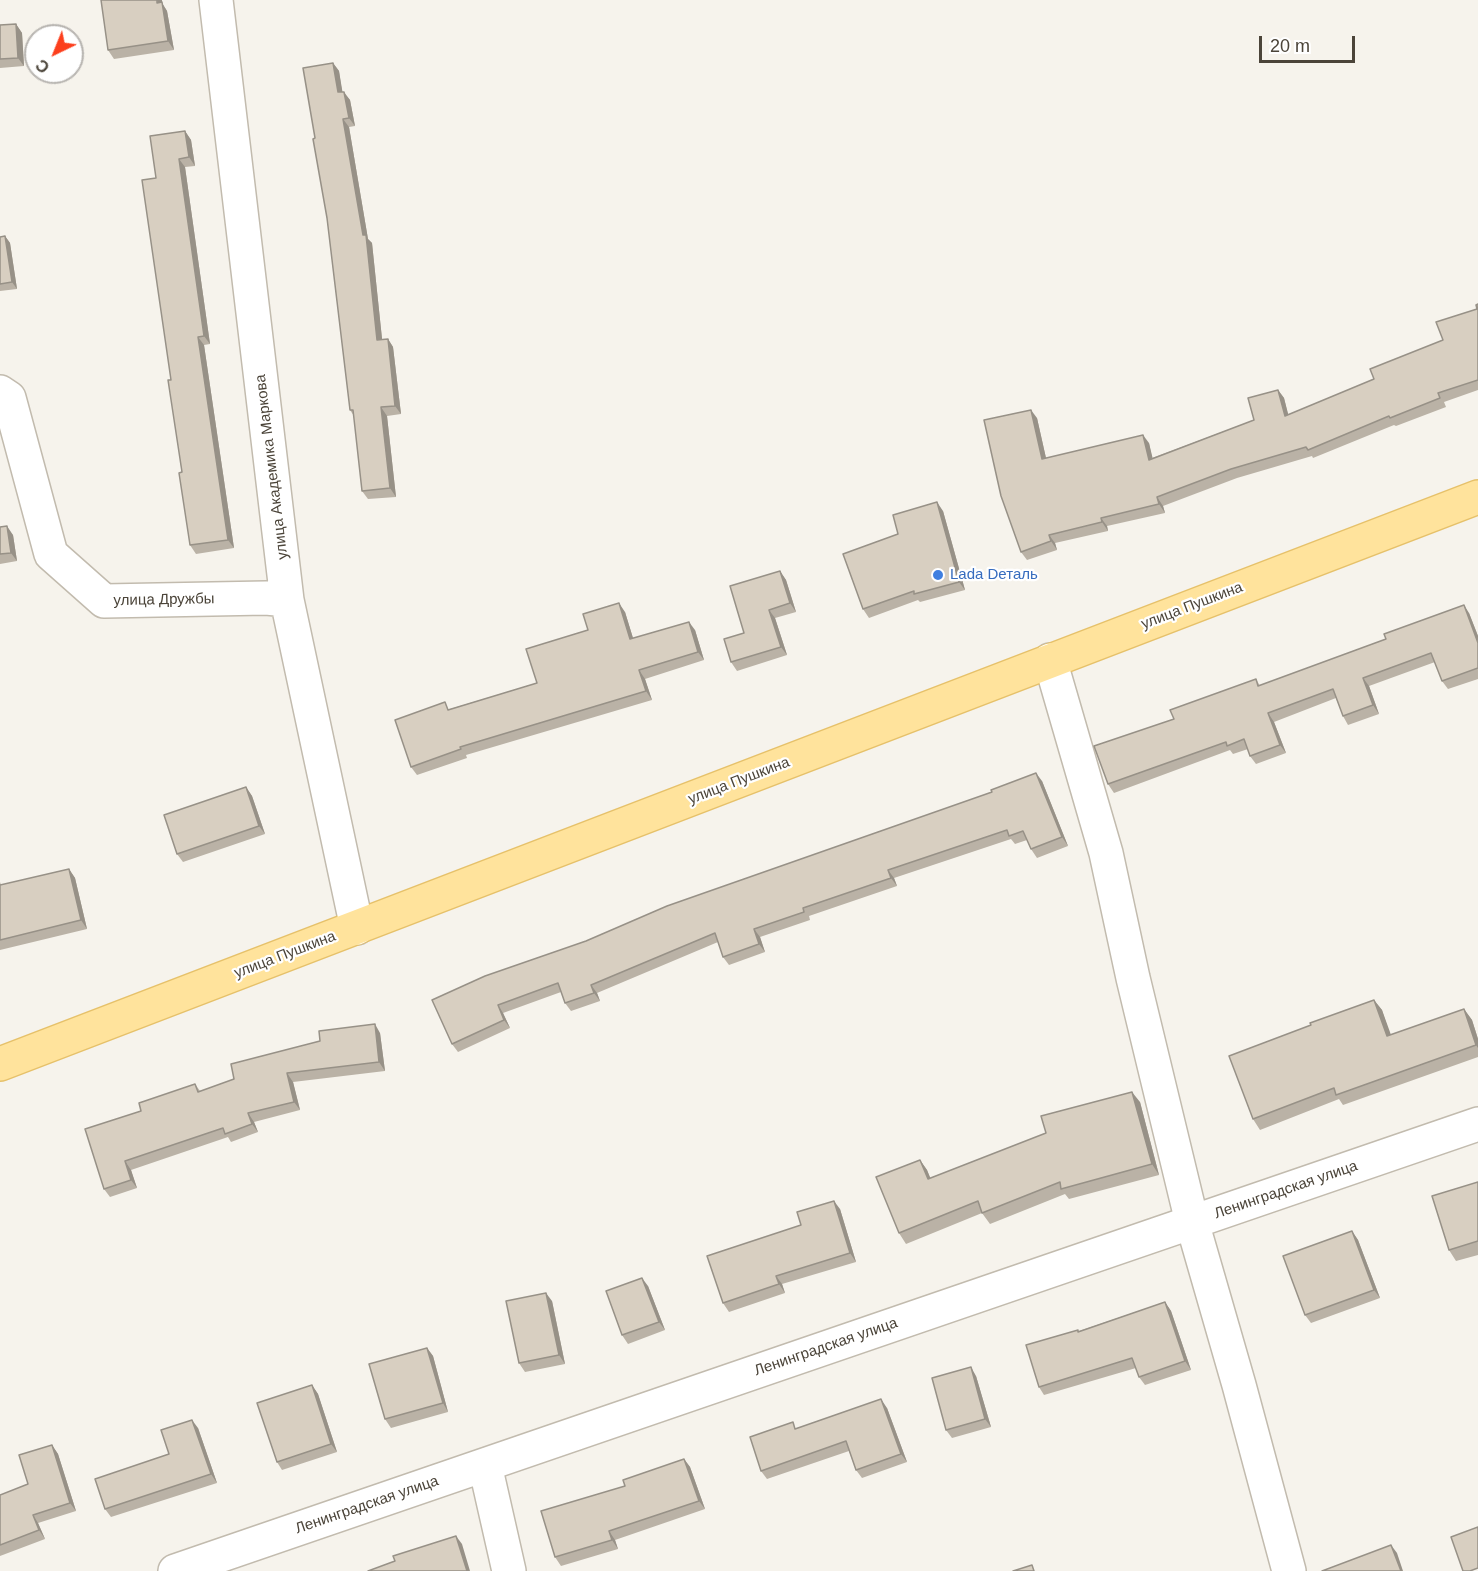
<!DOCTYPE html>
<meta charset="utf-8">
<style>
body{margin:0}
#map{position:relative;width:1478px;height:1571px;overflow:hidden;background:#f6f3ec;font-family:Helvetica,sans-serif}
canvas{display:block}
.north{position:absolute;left:24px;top:24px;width:60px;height:60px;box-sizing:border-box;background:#fff;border:2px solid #b7b4b0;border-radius:50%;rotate:223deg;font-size:16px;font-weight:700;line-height:24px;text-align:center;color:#4b4439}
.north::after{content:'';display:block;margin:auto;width:21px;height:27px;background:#fc3f1d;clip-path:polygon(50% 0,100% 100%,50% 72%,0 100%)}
.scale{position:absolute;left:1259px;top:36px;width:96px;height:27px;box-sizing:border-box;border:3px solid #4b4439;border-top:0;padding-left:8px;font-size:18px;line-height:21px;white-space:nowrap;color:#4b4439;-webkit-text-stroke:4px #fff;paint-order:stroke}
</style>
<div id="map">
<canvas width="1478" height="1571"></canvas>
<div class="north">С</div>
<div class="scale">20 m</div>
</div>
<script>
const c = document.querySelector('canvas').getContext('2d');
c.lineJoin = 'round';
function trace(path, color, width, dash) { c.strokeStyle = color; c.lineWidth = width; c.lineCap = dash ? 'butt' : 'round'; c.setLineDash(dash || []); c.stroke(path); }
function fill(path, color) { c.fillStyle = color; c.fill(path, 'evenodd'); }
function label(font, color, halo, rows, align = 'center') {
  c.font = font + ' Helvetica,sans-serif'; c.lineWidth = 4.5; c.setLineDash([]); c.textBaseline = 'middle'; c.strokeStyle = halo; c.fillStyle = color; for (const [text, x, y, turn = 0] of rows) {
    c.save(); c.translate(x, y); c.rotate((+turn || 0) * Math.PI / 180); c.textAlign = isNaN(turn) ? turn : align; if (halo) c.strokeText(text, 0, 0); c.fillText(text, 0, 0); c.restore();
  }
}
const minor = new Path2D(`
 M216 0 287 600 357 928
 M0 392 9 398 51 554 104 601 266 598 287 600
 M1050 660 1106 853 1133 978 1192 1222 1239 1385 1289 1571
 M485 1465 509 1571
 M175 1571 1478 1124`);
const major = new Path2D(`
 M0 1064 1478 497`);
trace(minor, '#c2bbae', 36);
trace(major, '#e6c16a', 36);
trace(minor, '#fff', 33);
trace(major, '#ffe39c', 33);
fill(new Path2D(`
 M101 0H162V3L167 11 174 50 114 59 108 50Z
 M16 24 22 33 24 66 0 68V25Z
 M333 63 339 71 342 92 350 100 355 126 349 127 368 239 372 243 382 339H388L393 347 401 414 387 416 396 497 368 499 362 491 354 416 350 410 327 218 315 138Z
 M185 131 191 140 195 166 185 167 210 344 204 345 234 548 196 554 190 545 171 380 156 178Z
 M5 236 10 243 17 289 0 291V237Z
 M1478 304V390L1444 402 1446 407 1396 426 1394 425 1313 458 1312 456 1237 478 1163 506 1165 513 1107 526 1108 531 1055 543 1057 550 1027 560 1021 552 1037 418 1046 458 1149 443 1152 458 1254 420 1278 390 1284 398 1288 415 1374 379 1443 340 1477 309Z
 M943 511 965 590 920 602 918 600 869 618 863 609 898 534Z
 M0 527 13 535 17 561 0 564Z
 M780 571 786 580 796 612 775 618 787 655 737 671 731 662 744 633Z
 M625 612 633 638 695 630 704 660 645 679 652 700 466 755 467 758 417 775 411 767 450 709 537 683 588 630Z
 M1469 613 1478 636V679L1448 689 1442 681 1435 662 1369 686 1379 714 1348 725 1343 716 1336 698 1274 722 1286 753 1256 764 1250 756 1248 749 1233 754 1230 750 1114 793 1108 784 1174 719 1256 679 1260 686Z
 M1042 781 1068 846 1037 858 1031 849 1027 840 1015 844 1011 839 894 878 897 886 809 916 810 920 760 937 765 952 729 965 723 957 718 942 597 993 600 1001 571 1011 565 1003 561 992 503 1013 510 1028 458 1052 452 1044 432 1000Z
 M246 787 252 796 265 834 183 862 177 854Z
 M69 869 75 878 87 929 0 950V882L1 885Z
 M1374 1000 1382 1010 1390 1035 1464 1009 1472 1020 1478 1039V1057L1343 1105 1339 1099 1260 1130 1253 1119Z
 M380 1033 385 1071 293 1082 300 1110 254 1122 258 1132 231 1142 228 1137 131 1170 137 1188 110 1197 104 1189 141 1111 195 1084 200 1091Z
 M1140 1102 1159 1175 1069 1199 1065 1194 990 1224 982 1213 906 1244 899 1233 920 1160 927 1170 930 1178Z
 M1478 1182V1255L1456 1261 1449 1250Z
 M840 1209 856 1262 782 1284 785 1293 729 1312 723 1303 801 1225Z
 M1352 1231 1358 1240 1380 1298 1311 1323 1305 1315Z
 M648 1286 665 1330 628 1344 622 1335Z
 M552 1301 565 1364 525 1372 519 1363Z
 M1165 1302 1171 1311 1191 1370 1145 1385 1139 1377 1136 1368 1044 1395 1039 1387 1079 1331Z
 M427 1348 433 1356 448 1412 391 1428 385 1419Z
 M976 1376 991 1427 952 1438 946 1430Z
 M312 1385 318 1394 337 1452 282 1470 277 1462Z
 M887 1408 907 1462 862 1478 856 1470 849 1451 767 1479 761 1471 797 1428Z
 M198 1428 217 1483 111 1517 105 1509Z
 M52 1445 58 1454 76 1511 38 1523 45 1539 0 1556V1495L28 1484Z
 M684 1459 690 1467 705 1509 615 1540 618 1549 561 1566 555 1557 625 1486Z`), '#bab2a6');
fill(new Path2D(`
 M157 0H162V3L167 11 174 50 168 41Z
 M16 24 22 33 24 66 18 58Z
 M333 63 339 71 344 101 338 92Z
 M344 92 350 100 355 126 349 118Z
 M343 119 349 127 368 239 372 243 383 348 377 340 363 235Z
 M185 131 191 140 195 166 189 157Z
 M179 159 185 167 210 344 204 336Z
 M5 236 10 243 17 289 12 282Z
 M198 337 204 345 234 548 228 540Z
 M388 339 393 347 401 414 395 406Z
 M1278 390 1284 398 1291 425 1285 416Z
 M381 407 387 416 396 497 390 488Z
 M1031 410 1037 418 1048 467 1042 459Z
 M1143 435 1149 443 1155 468 1149 460Z
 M1157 497 1163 506 1165 513 1159 504Z
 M937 502 943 511 965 590 959 582Z
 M1101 518 1107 526 1108 531 1102 522Z
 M7 526 13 535 17 561 11 553Z
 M1049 535 1055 543 1057 550 1051 541Z
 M780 571 786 580 796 612 790 603Z
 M619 603 625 612 636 648 630 639Z
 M1464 605 1469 613 1478 636V643Z
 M769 610 775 618 787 655 781 647Z
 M689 622 695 630 704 660 698 652Z
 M639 670 645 679 652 700 646 691Z
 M1363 678 1369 686 1379 714 1373 705Z
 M1268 713 1274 722 1286 753 1280 745Z
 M1036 773 1042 781 1068 846 1062 837Z
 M246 787 252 796 265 834 259 826Z
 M69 869 75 878 87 929 81 920Z
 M888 870 894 878 897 886 891 878Z
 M754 929 760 937 765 952 759 944Z
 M591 985 597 993 600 1001 594 993Z
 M1374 1000 1382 1010 1395 1046 1387 1036Z
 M498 1005 503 1013 510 1028 504 1020Z
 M1464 1009 1472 1020 1478 1039V1048L1476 1045Z
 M375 1024 380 1033 385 1071 379 1062Z
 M287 1073 293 1082 300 1110 294 1102Z
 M1132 1092 1140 1102 1159 1175 1152 1164Z
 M248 1113 254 1122 258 1132 252 1124Z
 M920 1160 927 1170 935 1189 928 1179Z
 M125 1161 131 1170 137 1188 131 1180Z
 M834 1201 840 1209 856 1262 850 1253Z
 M1352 1231 1358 1240 1380 1298 1374 1290Z
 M776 1276 782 1284 785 1293 779 1284Z
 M642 1278 648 1286 665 1330 659 1322Z
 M546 1293 552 1301 565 1364 559 1355Z
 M1165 1302 1171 1311 1191 1370 1185 1361Z
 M427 1348 433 1356 448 1412 443 1403Z
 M971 1367 976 1376 991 1427 985 1419Z
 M312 1385 318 1394 337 1452 331 1444Z
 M881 1399 887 1408 907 1462 901 1454Z
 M192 1420 198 1428 217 1483 211 1474Z
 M52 1445 58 1454 76 1511 70 1503Z
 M684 1459 690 1467 705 1509 699 1501Z
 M33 1515 38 1523 45 1539 39 1530Z
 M609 1531 615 1540 618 1549 612 1540Z
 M456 1536 462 1544 470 1571H467Z
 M1391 1545 1397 1553 1403 1571H1401Z`), '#979187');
const building = new Path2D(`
 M101 0H157V3L162 2 168 41 108 50Z
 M16 24 18 58 0 59V25Z
 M333 63 338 92H344L349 118 343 119 363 235H366L377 340 388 339 395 406 381 407 390 488 362 491 353 410H350L327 218 313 139 315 138 303 68Z
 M185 131 189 157 179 159 204 336 198 337 228 540 190 545 179 473 182 472 168 380H171L142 180 156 178 150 136Z
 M5 236 12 282 0 284V237Z
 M1478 304V380L1438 393 1440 398 1390 418 1389 416 1308 450 1306 447 1231 469 1157 497 1159 504 1101 518 1102 522 1049 535 1051 541 1021 552 1001 496 984 420 1031 410 1042 459 1143 435 1149 460 1254 420 1248 398 1278 390 1285 416 1374 379 1370 369 1443 340 1436 322 1477 309 1476 305Z
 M937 502 959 582 914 594V591L863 609 843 554 898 534 893 515Z
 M7 526 11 553 0 554V527Z
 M780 571 790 603 769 610 781 647 731 662 724 639 744 633 730 586Z
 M619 603 630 639 689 622 698 652 639 670 646 691 460 747 461 749 411 767 395 720 445 702 448 710 537 683 526 649 588 630 583 614Z
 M1464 605 1478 643V668L1442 681 1431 653 1363 678 1373 705 1343 716 1333 689 1268 713 1280 745 1250 756 1244 739 1227 746 1226 742 1108 784 1094 746 1174 719 1170 710 1256 679 1258 686 1386 639 1384 634Z
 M1036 773 1062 837 1031 849 1023 831 1009 836 1007 830 888 870 891 878 803 908 804 912 754 929 759 944 723 957 715 933 591 985 594 993 565 1003 558 983 498 1005 504 1020 452 1044 432 1000 485 976 586 941 667 906 992 792 991 790Z
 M246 787 259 826 177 854 164 815Z
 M69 869 81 920 0 940V885Z
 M1374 1000 1387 1036 1464 1009 1476 1045 1336 1095 1334 1088 1253 1119 1229 1056 1311 1025 1310 1023Z
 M375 1024 379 1062 287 1073 294 1102 248 1113 252 1124 225 1134 223 1128 125 1161 131 1180 104 1189 85 1129 141 1111 139 1103 195 1084 198 1092 234 1079 231 1064 320 1041 319 1031Z
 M1132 1092 1152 1164 1061 1189 1060 1182 982 1213 978 1201 899 1233 876 1177 920 1160 928 1179 1046 1133 1041 1116Z
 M1478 1182V1241L1449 1250 1432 1196Z
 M834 1201 850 1253 776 1276 779 1284 723 1303 707 1256 801 1225 797 1212Z
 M1352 1231 1374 1290 1305 1315 1283 1256Z
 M642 1278 659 1322 622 1335 606 1291Z
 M546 1293 559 1355 519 1363 506 1301Z
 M1165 1302 1185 1361 1139 1377 1132 1358 1039 1387 1026 1345 1078 1330V1332Z
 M427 1348 443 1403 385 1419 369 1364Z
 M971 1367 985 1419 946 1430 932 1378Z
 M312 1385 331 1444 277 1462 257 1403Z
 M881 1399 901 1454 856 1470 846 1441 761 1471 750 1437 793 1422 795 1429Z
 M192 1420 211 1474 105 1509 95 1479 169 1454 161 1430Z
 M52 1445 70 1503 33 1515 39 1530 0 1545V1495L28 1484 19 1455Z
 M684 1459 699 1501 609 1531 612 1540 555 1557 541 1511 625 1486 623 1480Z
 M1478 1527V1568L1470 1571H1463L1451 1537Z
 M456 1536 467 1571H368L395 1561 393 1556Z
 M1391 1545 1401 1571H1322Z
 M1032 1565 1034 1571H1013Z`);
fill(building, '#d8cfc1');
trace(building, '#979187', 1.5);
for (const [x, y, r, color] of [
 [938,575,6,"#3f7fe0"]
]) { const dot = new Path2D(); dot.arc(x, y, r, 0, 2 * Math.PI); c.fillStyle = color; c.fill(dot); trace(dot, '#fff', 2); }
label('15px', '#4b4439', '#fff', [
 ["улица Академика Маркова",272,467,-97],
 ["улица Дружбы",164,600,-1],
 ["улица Пушкина",1192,606,-21],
 ["улица Пушкина",739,781,-21],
 ["улица Пушкина",285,955,-21],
 ["Ленинградская улица",1286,1190,-19],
 ["Ленинградская улица",826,1347,-19],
 ["Ленинградская улица",367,1505,-19]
]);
label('15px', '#366cbe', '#fff', [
 ["Lada Dеталь",950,575]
], 'left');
</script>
